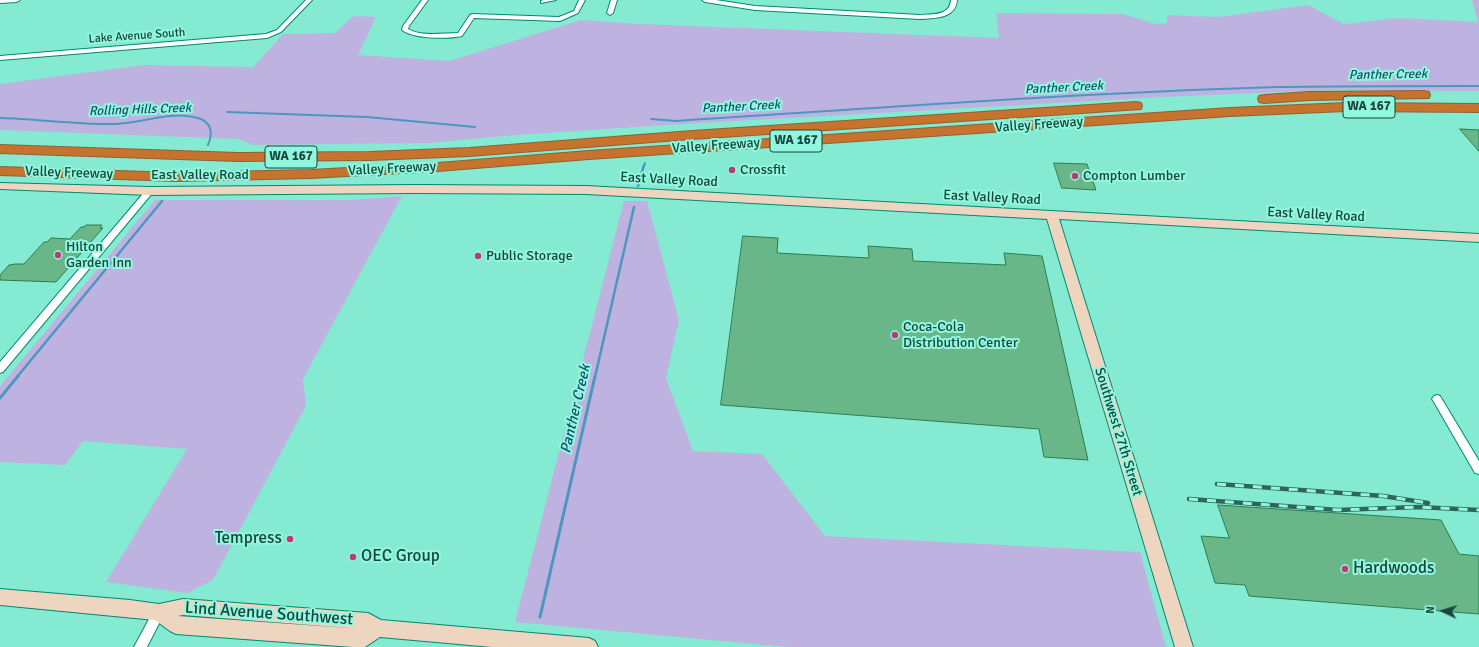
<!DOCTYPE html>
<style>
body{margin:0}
#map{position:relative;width:1479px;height:647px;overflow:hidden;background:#84ebd2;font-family:Signika,sans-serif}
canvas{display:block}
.north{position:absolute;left:1423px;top:591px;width:40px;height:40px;-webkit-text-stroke:3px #91f8df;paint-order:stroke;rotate:274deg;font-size:11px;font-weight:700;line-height:16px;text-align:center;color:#19453c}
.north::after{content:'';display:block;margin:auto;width:14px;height:18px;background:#19453c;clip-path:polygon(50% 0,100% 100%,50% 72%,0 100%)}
</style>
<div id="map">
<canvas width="1479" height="647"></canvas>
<div class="north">N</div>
</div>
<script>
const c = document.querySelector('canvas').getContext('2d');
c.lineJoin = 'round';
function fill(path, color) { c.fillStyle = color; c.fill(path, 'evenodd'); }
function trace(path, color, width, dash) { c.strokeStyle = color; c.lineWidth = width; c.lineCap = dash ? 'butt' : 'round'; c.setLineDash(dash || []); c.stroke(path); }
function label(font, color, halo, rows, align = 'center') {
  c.font = font + ' Signika,sans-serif'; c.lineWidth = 4; c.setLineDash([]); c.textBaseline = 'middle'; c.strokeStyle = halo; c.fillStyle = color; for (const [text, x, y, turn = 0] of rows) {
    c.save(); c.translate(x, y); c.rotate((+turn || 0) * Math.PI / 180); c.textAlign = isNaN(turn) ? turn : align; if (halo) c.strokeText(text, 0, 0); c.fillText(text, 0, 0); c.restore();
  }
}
fill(new Path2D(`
 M1472 0H1479V91L1333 90 1162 97 666 125 516 135 428 143 254 145 238 139 0 130V84L143 65 253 67 283 34 335 33 353 16 376 17 358 55 449 61 581 20 641 24 999 38 996 13 1123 14 1156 24 1167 23V15L1218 17 1308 5 1344 24 1399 18 1478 22Z
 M402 196 303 379 306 406 213 580 187 593 106 582 187 449 83 441 65 465 0 462V386L155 200H350Z
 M624 201H647L679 320 666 378 693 451 762 454 825 536 1140 552 1166 647H787L515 622Z`), '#beb3e0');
trace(new Path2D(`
 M227 112 367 117 475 127
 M0 118C39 119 78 125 116 124 143 123 172 110 198 118 212 122 213 134 208 145
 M651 119 676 121C876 108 1076 93 1277 87 1344 86 1412 86 1479 86
 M644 166 645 163`), '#4e96bf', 2);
trace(new Path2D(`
 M638 186 644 165
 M17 377 162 201
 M595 377 634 207`), '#4e96bf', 2.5);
trace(new Path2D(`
 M0 398 18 376
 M540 617 595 376`), '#4e96bf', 3);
const building = new Path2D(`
 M1460 129 1479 130V151Z
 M1054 163 1087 164 1096 190 1062 188Z
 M86 225H102L100 228H103L56 282 0 280V275L9 265 15 264H24L44 242H47L51 238 70 239 81 227H84Z
 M743 236 778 238 777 253 869 258 868 246 912 249 913 261 1006 265 1004 253 1042 256 1088 460 1044 457 1039 429 721 405Z
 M1218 505 1441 520 1459 554 1479 556V614L1249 596 1245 585 1215 583 1201 536 1229 538Z`);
fill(building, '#69b788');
trace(building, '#2c7c51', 1);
const street = new Path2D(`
 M0 0H20L17 2 0 3Z
 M306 0H312L281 32 267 38 0 60V56L266 34 277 30Z
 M422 0H428L409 26 408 29C422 37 443 33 458 33L470 15 472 14 559 17 574 11 579 0H585L578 13 560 21 474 18 462 36C448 39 413 39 402 30L403 26Z
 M543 0H556L541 3V1Z
 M611 0H617L613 13 610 15 607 13Z
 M702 0H716L755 6 920 15C932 14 950 16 951 0H957C956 19 934 18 920 19L755 10 705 2Z
 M147 189H150L154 191 3 372 0 373V362Z
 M1437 395 1440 396 1479 461V474L1475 473 1434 402 1432 399 1434 396Z
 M159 606 163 608 165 612 147 647H134L155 608Z`);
const secondary = new Path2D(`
 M0 183 150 187 416 185 586 186 1479 234V242L1059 219 1193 647H1175L1047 219 586 194 416 193 150 195 0 189Z
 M0 589 130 600 159 604 183 599 368 613 381 620 589 638 595 641 598 647H492L380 637 365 647H353L176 634 170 631 155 620 0 605ZM183 615 362 629 178 616Z`);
const highway = new Path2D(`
 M1424 91 1429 92 1430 95 1429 98 1309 100 1264 103 1259 102 1258 99 1259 96 1264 95 1309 92Z
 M1136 102 1141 103 1142 106 1141 109 692 139 469 156 370 160 238 161 0 153V145L238 153 370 152 469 148 692 131Z
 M1346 103 1479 104V112L1346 111 1230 116 589 159 438 171 311 178 177 181 0 175V167L177 173 311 170 438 163 589 151 1230 108Z`);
trace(street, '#028772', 2);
trace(secondary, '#028772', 2);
trace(highway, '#8a6333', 2);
fill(street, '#fff');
fill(secondary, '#eed5c0');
fill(highway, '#c7732e');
const rail = new Path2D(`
 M1217 484 1383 496 1428 503
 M1189 499 1338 510 1418 507 1479 510`);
trace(rail, '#2e665a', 4.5);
trace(rail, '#91f8df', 3, [9]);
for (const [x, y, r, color] of [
 [732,170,4,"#be3776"],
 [1075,176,4,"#be3776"],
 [58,255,4,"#be3776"],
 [478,256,4,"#be3776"],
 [895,335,4,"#be3776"],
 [290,539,4,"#be3776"],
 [353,557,4,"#be3776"],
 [1345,569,4,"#be3776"]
]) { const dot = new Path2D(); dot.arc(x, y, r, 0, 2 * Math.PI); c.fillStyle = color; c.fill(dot); trace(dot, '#91f8df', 1.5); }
label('12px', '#19453c', '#91f8df', [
 ["Lake Avenue South",137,36,-4]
]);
label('italic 13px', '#18506d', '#91f8df', [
 ["Panther Creek",1388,75,-1],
 ["Panther Creek",1064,88,-3],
 ["Panther Creek",741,107,-3],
 ["Rolling Hills Creek",140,110,-2]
]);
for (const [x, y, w] of [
 [1369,107,52],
 [796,141,52],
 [291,157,52]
]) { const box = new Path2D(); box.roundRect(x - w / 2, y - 11, w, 22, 3); c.fillStyle = '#91f8df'; c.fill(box); trace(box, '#19453c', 1); }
label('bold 13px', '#19453c', null, [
 ["WA 167",1369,107],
 ["WA 167",796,141],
 ["WA 167",291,157]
]);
label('14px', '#19453c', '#91f8df', [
 ["Valley Freeway",1039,125,-4],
 ["Valley Freeway",716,146,-4],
 ["Valley Freeway",392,169,-3],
 ["Valley Freeway",69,173,2],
 ["East Valley Road",200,175],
 ["East Valley Road",669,180,3],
 ["East Valley Road",992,198,3],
 ["East Valley Road",1316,215,3],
 ["Southwest 27th Street",1118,432,73]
]);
label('14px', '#19453c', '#91f8df', [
 ["Crossfit",740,170],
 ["Compton Lumber",1083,176],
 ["Hilton",66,247],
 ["Garden Inn",66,263],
 ["Public Storage",486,256],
 ["Coca-Cola",903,327],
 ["Distribution Center",903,343]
], 'left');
label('italic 15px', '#18506d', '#91f8df', [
 ["Panther Creek",576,409,-77]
]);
label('17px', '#19453c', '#91f8df', [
 ["Tempress",282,539,"right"],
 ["OEC Group",361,557],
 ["Hardwoods",1353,569]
], 'left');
label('17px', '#19453c', '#91f8df', [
 ["Lind Avenue Southwest",269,614,4]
]);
</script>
